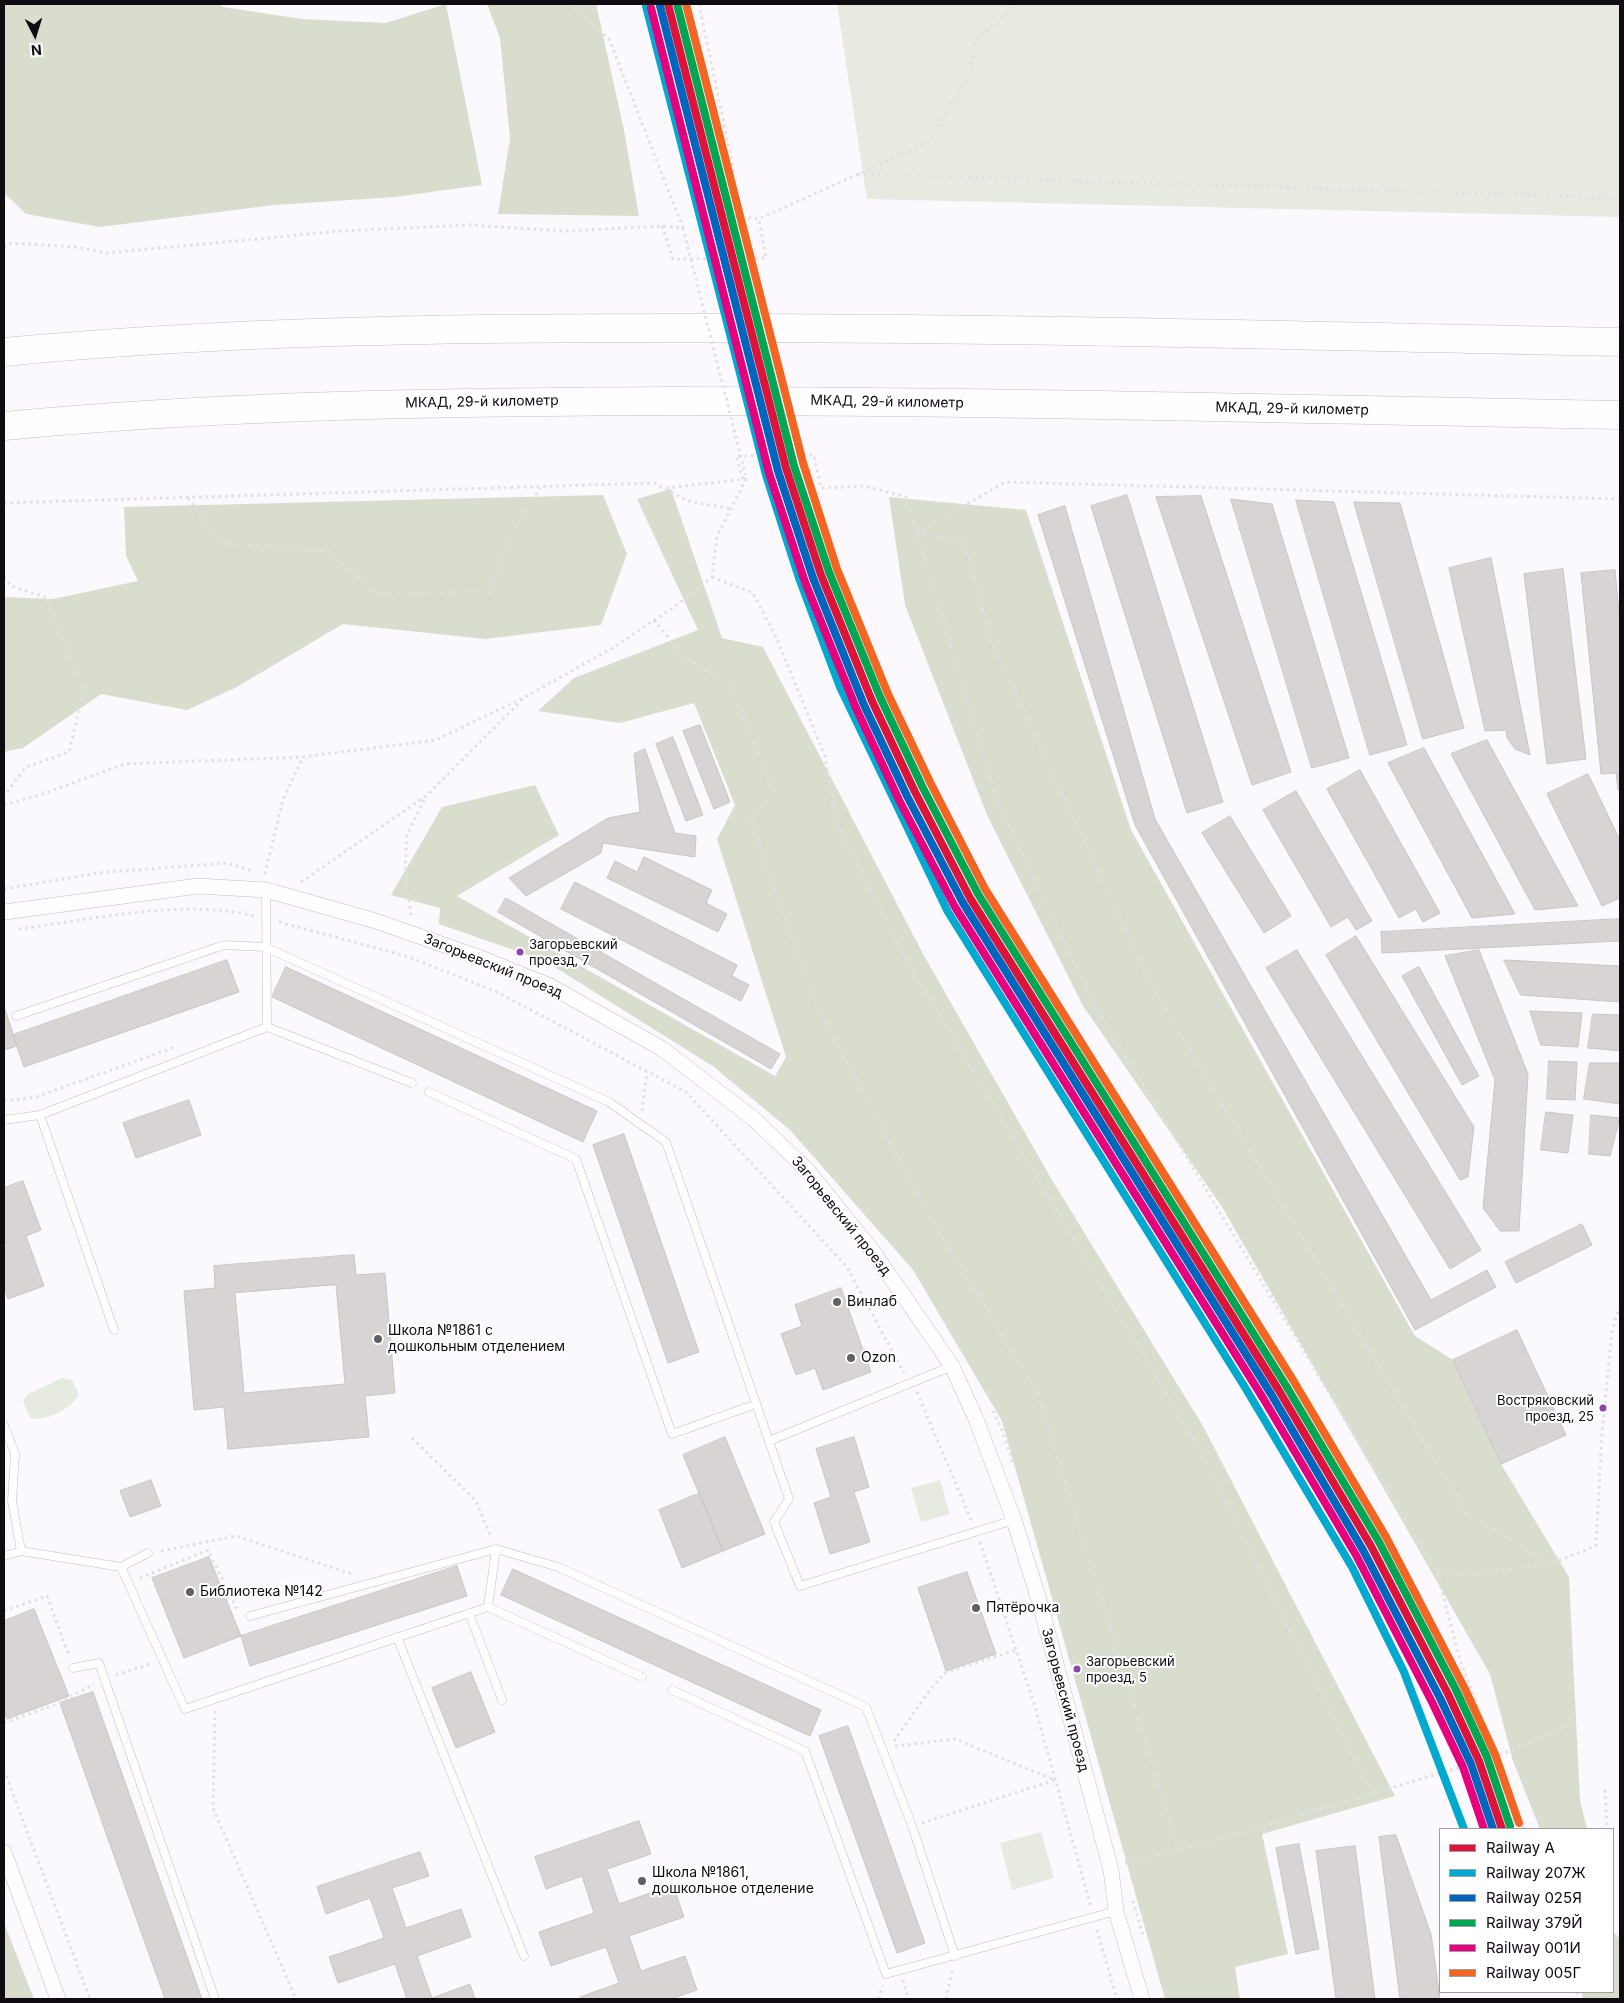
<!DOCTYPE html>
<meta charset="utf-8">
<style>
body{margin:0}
#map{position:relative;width:1624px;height:2003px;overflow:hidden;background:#fcf9fe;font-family:Inter,sans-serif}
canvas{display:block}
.frame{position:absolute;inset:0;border:5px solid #0f0b11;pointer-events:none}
.legend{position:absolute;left:1439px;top:1828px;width:175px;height:165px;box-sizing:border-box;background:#fff;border:1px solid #9f9da0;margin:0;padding:6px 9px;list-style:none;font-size:15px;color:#0f0b11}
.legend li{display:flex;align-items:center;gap:10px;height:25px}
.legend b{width:25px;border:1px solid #9f9da0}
.north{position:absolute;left:10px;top:10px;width:50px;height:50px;-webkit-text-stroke:4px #fff;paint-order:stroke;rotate:175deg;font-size:14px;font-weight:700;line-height:20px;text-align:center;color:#0f0b11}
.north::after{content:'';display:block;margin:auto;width:18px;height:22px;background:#0f0b11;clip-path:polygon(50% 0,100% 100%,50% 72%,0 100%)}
</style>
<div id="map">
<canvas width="1624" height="2003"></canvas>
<div class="frame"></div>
<ul class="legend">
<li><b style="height:6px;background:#dc143c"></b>Railway A</li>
<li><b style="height:6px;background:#00a9ce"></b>Railway 207Ж</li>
<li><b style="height:6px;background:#0065bd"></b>Railway 025Я</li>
<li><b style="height:6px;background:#00a651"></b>Railway 379Й</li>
<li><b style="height:6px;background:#e5007d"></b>Railway 001И</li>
<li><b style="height:6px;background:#f26522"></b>Railway 005Г</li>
</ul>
<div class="north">N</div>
</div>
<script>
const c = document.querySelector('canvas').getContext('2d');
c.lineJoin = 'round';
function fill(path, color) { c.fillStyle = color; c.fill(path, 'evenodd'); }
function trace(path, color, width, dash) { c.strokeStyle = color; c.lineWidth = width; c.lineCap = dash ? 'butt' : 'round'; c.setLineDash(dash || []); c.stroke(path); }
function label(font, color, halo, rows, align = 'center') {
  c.font = font + ' Inter,sans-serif'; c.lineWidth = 4; c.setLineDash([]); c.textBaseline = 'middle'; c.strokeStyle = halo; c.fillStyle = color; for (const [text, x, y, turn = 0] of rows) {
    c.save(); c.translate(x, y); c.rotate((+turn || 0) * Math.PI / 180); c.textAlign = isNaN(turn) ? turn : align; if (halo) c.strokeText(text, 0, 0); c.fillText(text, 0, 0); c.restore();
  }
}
fill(new Path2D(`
 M837 4H1620V217L867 199Z
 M62 1378 72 1380 79 1395C71 1409 46 1422 30 1418L23 1402 28 1394Z
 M940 1480 950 1514 921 1522 911 1488Z
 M1041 1832 1054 1878 1012 1890 1000 1843Z`), '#e7eae0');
fill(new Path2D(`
 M4 4H220L223 7 302 19 386 23 446 4 482 185 395 197 274 205 100 227 26 214 4 193Z
 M487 4H596L624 130 639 216 498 214 510 138 500 38Z
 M671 489 722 638 763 647 922 952 1052 1180 1203 1426 1395 1796 1262 1834 1288 1954 1235 1967 1240 1999H1165L1002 1421 913 1270 790 1130 714 1067 545 961 439 924 440 908 391 895 442 807 535 785 559 835 457 896 775 1076 786 1057 717 839 735 805 694 703 620 723 538 711 574 678 698 630 637 499Z
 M603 495 627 554 601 625 485 639 343 624 235 688 187 710 101 694 23 748 4 752V597L53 599 138 581 126 556 124 507Z
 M889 497 1026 510 1131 830 1415 1336 1453 1360 1501 1464 1569 1577 1580 1800 1587 1829H1540L1513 1761 1490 1674 1222 1207 1083 1006 987 815 905 605Z
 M4 1923 34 1999H4Z
 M1613 1932 1620 1938V1999H1583L1582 1992H1613Z`), '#d9ddce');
const building = new Path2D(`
 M1127 495 1223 802 1187 813 1091 506Z
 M1201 496 1291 772 1252 785 1156 497Z
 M1231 499 1272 504 1349 758 1312 768Z
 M1296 500 1334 502 1407 745 1370 755Z
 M1354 502 1400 503 1464 728 1423 739Z
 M1065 506 1155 819 1431 1300 1487 1270 1496 1287 1415 1330 1135 825 1038 515Z
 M1491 558 1530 755 1515 749 1507 738 1506 730 1485 731 1449 568Z
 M1563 569 1586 759 1547 764 1524 574Z
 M1615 570 1620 623V790H1618L1616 773 1601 774 1581 573Z
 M700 725 730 802 714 809 683 731Z
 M673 737 703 815 686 821 656 744Z
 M1487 740 1578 906 1535 910 1451 754Z
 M1424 748 1515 914 1472 918 1388 763Z
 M645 749 675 833 696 836 695 857 603 843 601 853 526 896 509 878 608 818 640 812 634 754Z
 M1360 770 1440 913 1423 922 1416 909 1399 918 1327 789Z
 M1588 774 1620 840V898L1602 906 1547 794Z
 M1296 791 1372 921 1356 930 1348 917 1331 927 1263 810Z
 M1230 816 1291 916 1264 933 1202 833Z
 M644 857 712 890 706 903 727 914 718 932 607 878 615 861 637 872Z
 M575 882 737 965 732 976 749 985 741 1001 561 909Z
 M506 898 780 1054 771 1069 498 912Z
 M1620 919V941L1382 953 1381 932Z
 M1356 936 1474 1127 1468 1177 1460 1180 1326 955Z
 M1297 950 1481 1250 1450 1269 1266 968Z
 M1479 950 1528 1074 1519 1231H1500L1483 1208 1495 1080 1445 956Z
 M227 960 239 992 24 1067 13 1035Z
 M1504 960 1620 966V1002L1521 995Z
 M286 967 597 1111 583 1142 272 997Z
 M1419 967 1479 1076 1462 1085 1402 976Z
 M4 1006 17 1046 4 1050Z
 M1530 1011 1582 1013 1578 1047 1541 1045Z
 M1593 1014 1620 1015V1051L1588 1048Z
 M1549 1061 1577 1062 1575 1100 1547 1099Z
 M1590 1063H1620V1104L1584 1099Z
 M189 1100 201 1135 136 1158 123 1123Z
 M1546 1112 1573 1115 1568 1153 1541 1150Z
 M1591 1115 1620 1118 1610 1156 1589 1154Z
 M624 1134 699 1352 668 1363 593 1145Z
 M23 1181 41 1230 26 1236 44 1286 8 1299 4 1286V1248L7 1247 4 1239V1188Z
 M1582 1224 1592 1245 1516 1283 1505 1262Z
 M354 1255 356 1275 385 1273 395 1393 365 1396 369 1437 228 1449 224 1407 194 1410 184 1291 215 1288 214 1266ZM336 1285 345 1384 244 1393 235 1293Z
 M841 1288 871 1372 823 1390 815 1368 796 1375 781 1334 802 1326 795 1305Z
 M1517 1330 1566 1435 1501 1464 1453 1360Z
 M725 1437 765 1534 723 1551 683 1455Z
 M854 1437 869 1487 854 1492 870 1542 830 1554 814 1503 831 1497 816 1449Z
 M151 1480 161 1506 130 1517 120 1491Z
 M700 1493 723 1551 682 1568 659 1510Z
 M209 1557 241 1636 184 1658 152 1578Z
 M457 1566 467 1596 250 1666 241 1636Z
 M513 1569 821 1710 810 1736 501 1595Z
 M967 1572 996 1654 946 1671 918 1588Z
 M34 1609 69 1696 7 1719 4 1710V1621Z
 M471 1672 495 1732 456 1748 432 1688Z
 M93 1692 202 1999H165L112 1850 60 1703Z
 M848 1726 925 1943 897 1953 819 1736Z
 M639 1821 651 1854 607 1869 619 1904 673 1885 684 1917 629 1936 641 1971 685 1956 697 1990 671 1999H581L580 1997 619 1983 606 1947 551 1966 539 1932 594 1913 582 1876 546 1889 535 1857Z
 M1396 1835 1431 1934 1440 1999H1400L1379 1837Z
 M1299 1844 1319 1949 1296 1954 1276 1848Z
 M1355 1846 1375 1999H1336L1316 1851Z
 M420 1852 429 1876 392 1888 406 1928 461 1909 471 1937 417 1956 432 1998 470 1984 475 1999H407L395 1964 338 1983 329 1957 384 1938 370 1898 326 1914 317 1887Z`);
fill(building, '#d8d4d3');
trace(building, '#c9c5c4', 1);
const lane = new Path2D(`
 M266 890 267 1027
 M16 1016 224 945 265 947 609 1102 666 1142 769 1441
 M429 1092 576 1159 672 1434 756 1404
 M4 1120 40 1115
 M114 1330 40 1115 267 1027 412 1083
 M952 1366 769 1441 789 1499 774 1522 800 1586 1014 1520
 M4 1425 15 1454 12 1501 21 1551
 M148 1553 121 1567 185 1709 488 1607
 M4 1556 21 1551 121 1567
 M469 1613 502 1700
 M250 1616 496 1549
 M397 1637 524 1956
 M73 1668 99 1663 215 1999
 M642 1677 488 1607 496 1549 558 1567 866 1707 912 1826 955 1956
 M672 1690 805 1751 886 1974 1116 1911`);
const street = new Path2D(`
 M4 912 198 886 266 890 376 921 478 957 550 986 661 1048 754 1119 808 1171 874 1253 952 1366 976 1419 1014 1520 1039 1600 1111 1870 1116 1911 1142 1999
 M4 1852 58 1999`);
const highway = new Path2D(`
 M4 352C225 331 447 328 669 328 986 327 1303 336 1620 342
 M4 426C225 405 447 402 669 401 986 401 1303 409 1620 415`);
trace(lane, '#c1bec4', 9);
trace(street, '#c1bec4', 16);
trace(highway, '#c1bec4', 29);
trace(new Path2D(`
 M699 4 733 167 730 216 759 219 927 143 971 72 975 40 1005 16 1011 4
 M858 174 1620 198
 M662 226 673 259 766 258 759 219
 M4 247 9 243 76 247 108 253 341 231 470 225 566 231 662 226 683 228 609 39 570 4
 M795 467 796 473 817 470
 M743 479 736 456 814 455 821 488 865 486 906 497 998 803 1090 997 1437 1572 1460 1660 1524 1829
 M666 488 746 479 745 473
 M188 498 221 543 328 551 375 593 489 592 514 529 540 488
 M4 503 654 483 688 501 733 509
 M917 533 964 541 992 643 1151 985 1468 1515 1550 1564
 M917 533 1005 482 1620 499
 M4 577 11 586 45 597 84 689 69 752 26 767 4 796
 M712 577 753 593 776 637 825 756 836 823 910 966 1196 1443 1372 1793
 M654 620 684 657 729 683 773 790 750 819 816 1005 934 1223 1038 1394 1179 1850
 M4 805 43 794 124 764 303 757 436 740 525 697 614 647 674 607 712 577 717 536 746 479
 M265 874 283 800 303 757
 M301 882 426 796 523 699
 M4 889 97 873 227 863 253 871
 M411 915 405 871 407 835 426 796
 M279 922 406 956 497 992 686 1092 847 1267 904 1373
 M19 929C88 920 187 898 254 916
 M4 1101 36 1097 175 1047
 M642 1111 647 1072
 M917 1392 971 1520
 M993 1411 1002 1430 1013 1463
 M412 1438 476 1501 491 1537
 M980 1542 1035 1707 1091 1907
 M161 1551 236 1536 352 1574
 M1437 1572 1481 1574 1550 1564 1596 1546 1602 1433 1612 1330 1620 1306
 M140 1578 208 1550 238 1611
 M4 1611 47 1596 69 1656
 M116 1675 150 1664
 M215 1711 213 1808 296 1999
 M4 1723 57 1704 94 1684
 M894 1741 932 1687 945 1673 1016 1650
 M895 1746 955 1739 1055 1780
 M4 1770 90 1999
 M1605 1790 1607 1829
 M922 1823 1055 1780
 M1125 1863 1232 1836 1497 1756 1577 1722
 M1133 1901 1144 1938
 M1097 1930 1117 1999
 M903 1980 908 1999
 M1577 1992 1579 1999
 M879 1999 883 1985
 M946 1999 953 1968`), '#e1e0e1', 3, [2.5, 4]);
trace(lane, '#fffeff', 8);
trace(street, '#fffeff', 15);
trace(highway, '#fffeff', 28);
trace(new Path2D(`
 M730 216 795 467
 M683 228 745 473`), '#e1e0e1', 3, [2.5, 4]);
trace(new Path2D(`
 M668 4 786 468 821 575 872 701 915 792 970 898 1278 1389 1371 1546 1448 1694 1479 1761 1502 1829`), '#dc143c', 8);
trace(new Path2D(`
 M646 6 766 475 799 578 840 687 948 912 1246 1389 1352 1567 1404 1672 1464 1829`), '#00a9ce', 8);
trace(new Path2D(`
 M660 6 778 471 813 578 864 705 907 796 963 903 1271 1394 1363 1550 1440 1698 1471 1764 1493 1829`), '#0065bd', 8);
trace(new Path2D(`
 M677 4 794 466 829 572 880 697 923 788 978 894 1285 1384 1379 1542 1456 1690 1487 1757 1510 1826`), '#00a651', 8);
trace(new Path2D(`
 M651 8 769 473 805 582 856 708 899 800 955 907 1263 1398 1356 1555 1432 1702 1463 1767 1484 1829`), '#e5007d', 8);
trace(new Path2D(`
 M686 4 803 463 837 569 888 694 931 784 985 889 1293 1380 1386 1537 1464 1687 1495 1754 1519 1823`), '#f26522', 8);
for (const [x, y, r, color] of [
 [520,952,4.5,"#8e44ad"],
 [837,1302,5,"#625e64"],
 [378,1339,5,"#625e64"],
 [851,1358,5,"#625e64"],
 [1603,1408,4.5,"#8e44ad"],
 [190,1592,5,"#625e64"],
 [976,1608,5,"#625e64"],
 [1077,1669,4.5,"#8e44ad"],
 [642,1881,5,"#625e64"]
]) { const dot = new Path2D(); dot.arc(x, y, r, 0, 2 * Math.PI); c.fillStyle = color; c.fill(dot); trace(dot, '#fff', 2); }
label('13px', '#0f0b11', '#fff', [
 ["Загорьевский",529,945],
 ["проезд, 7",529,961],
 ["Востряковский",1594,1401,"right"],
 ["проезд, 25",1594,1417,"right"],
 ["Загорьевский",1086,1662],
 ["проезд, 5",1086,1678]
], 'left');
label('14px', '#0f0b11', '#fff', [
 ["МКАД, 29-й километр",482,402,-1],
 ["МКАД, 29-й километр",887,402,1],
 ["МКАД, 29-й километр",1292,409,1],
 ["Загорьевский проезд",493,966,22],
 ["Загорьевский проезд",841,1216,51],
 ["Загорьевский проезд",1065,1700,75]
]);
label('14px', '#0f0b11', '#fff', [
 ["Винлаб",847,1302],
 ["Школа №1861 с",388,1331],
 ["дошкольным отделением",388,1347],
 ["Ozon",861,1358],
 ["Библиотека №142",200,1592],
 ["Пятёрочка",986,1608],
 ["Школа №1861,",652,1873],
 ["дошкольное отделение",652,1889]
], 'left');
</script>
